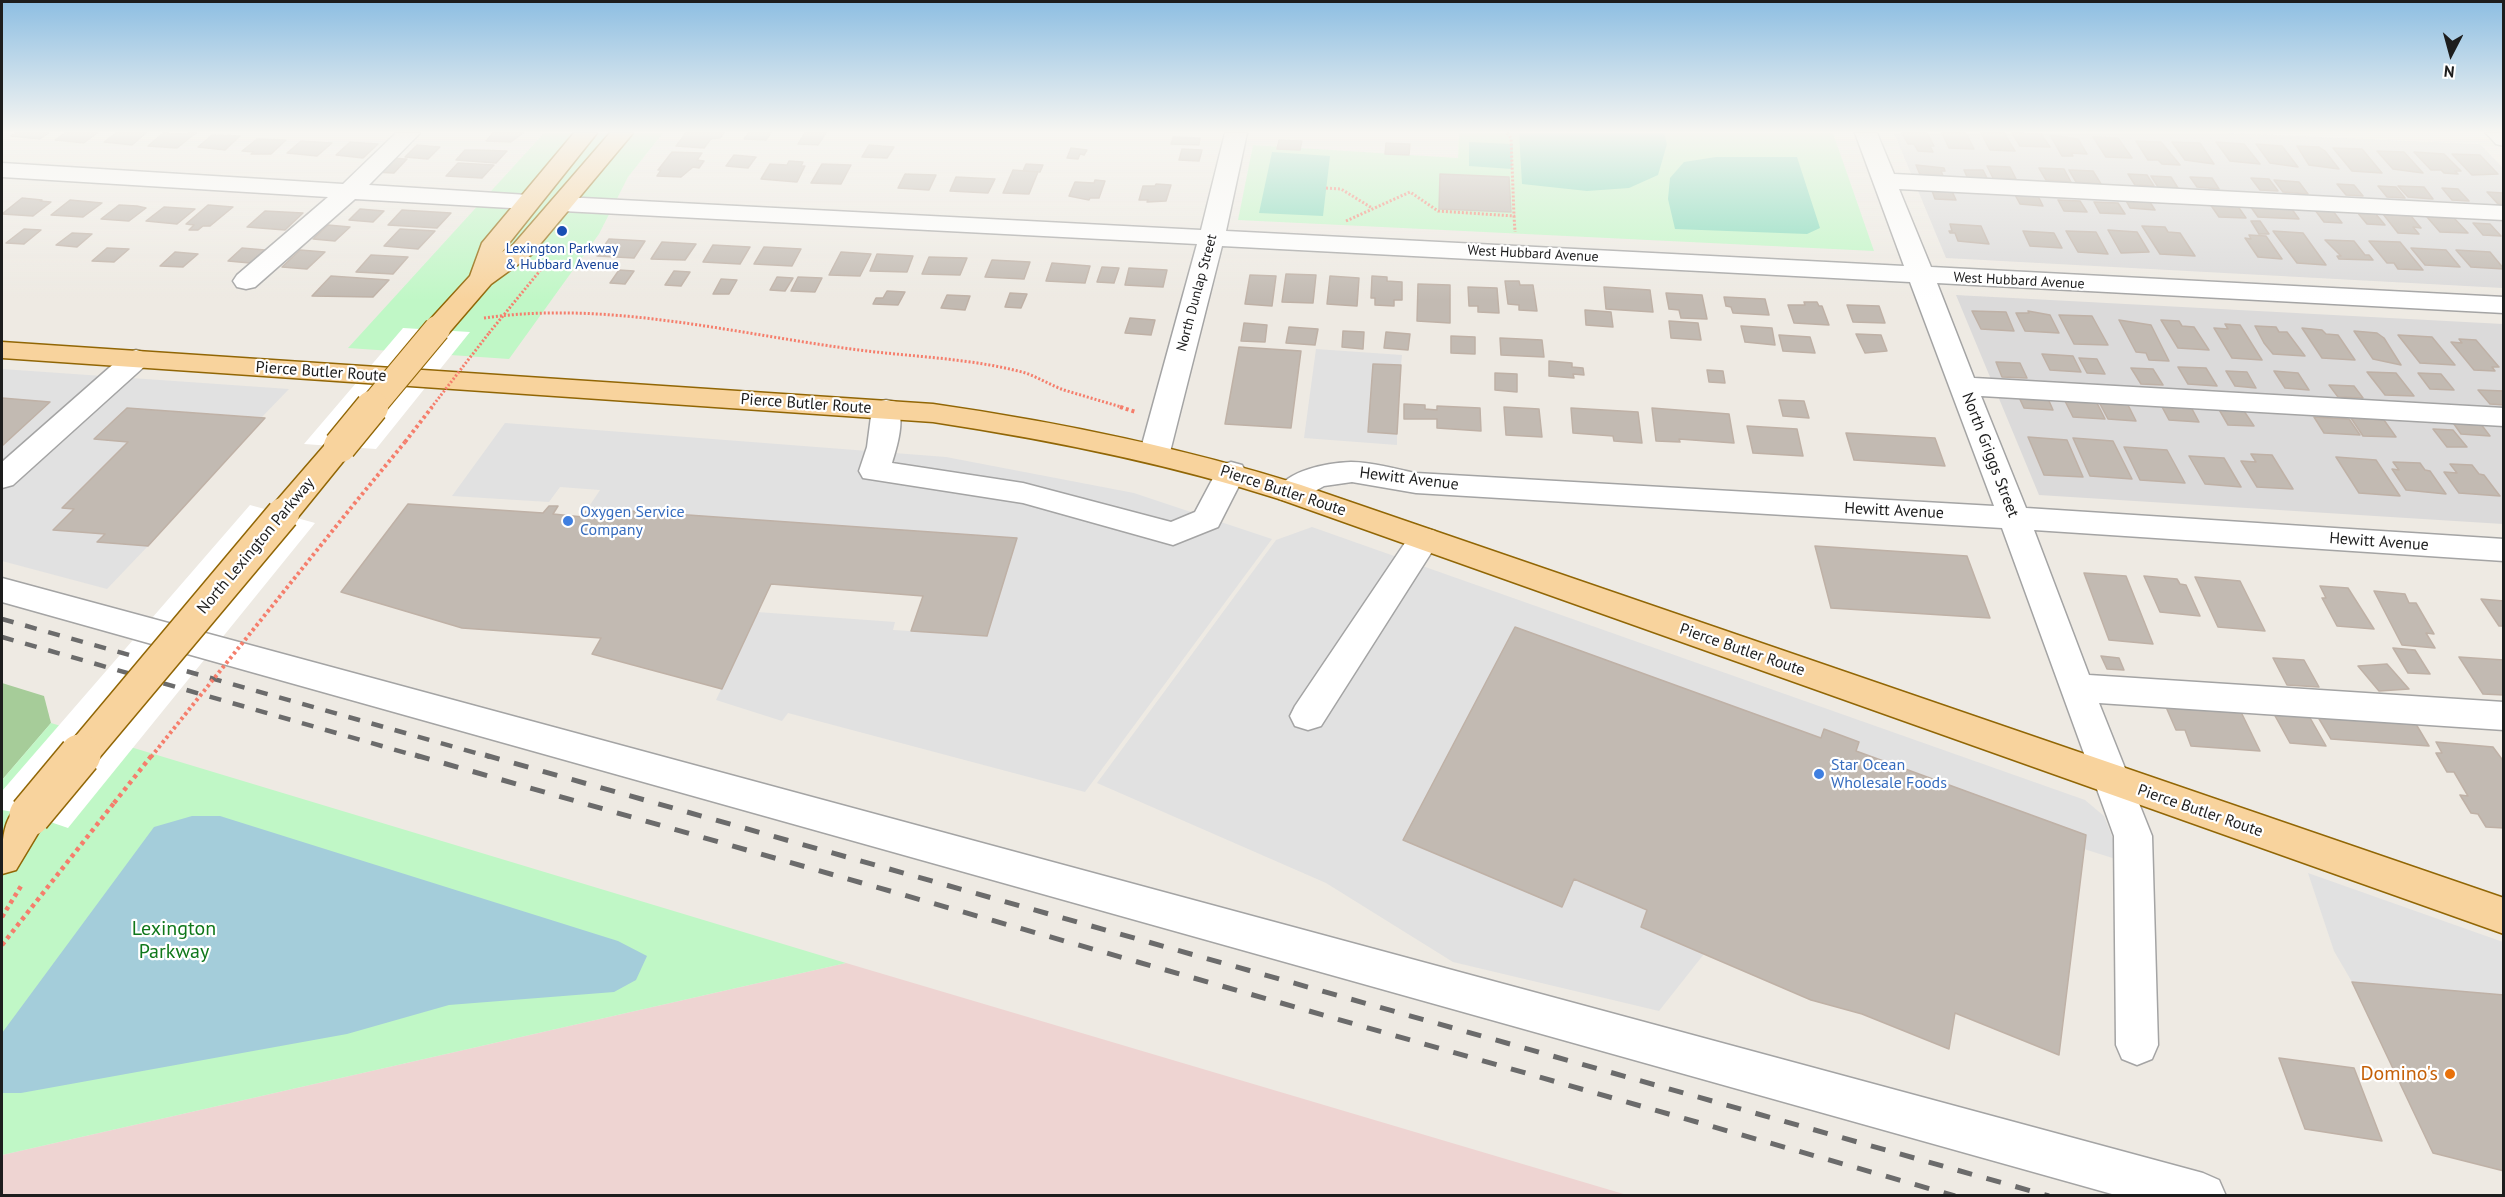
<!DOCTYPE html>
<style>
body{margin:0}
#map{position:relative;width:2505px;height:1197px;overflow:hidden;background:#eeeae3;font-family:"PT Sans",sans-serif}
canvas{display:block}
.frame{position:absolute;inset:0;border:3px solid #1d1d1d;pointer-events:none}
.north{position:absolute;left:2421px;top:24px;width:60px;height:60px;-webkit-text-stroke:4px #fff;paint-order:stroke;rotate:186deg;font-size:16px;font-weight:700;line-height:24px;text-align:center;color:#1d1d1d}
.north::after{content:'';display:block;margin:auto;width:21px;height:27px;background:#1d1d1d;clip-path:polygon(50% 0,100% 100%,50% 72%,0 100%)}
</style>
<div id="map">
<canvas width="2505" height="1197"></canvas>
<div class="frame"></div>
<div class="north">N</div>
</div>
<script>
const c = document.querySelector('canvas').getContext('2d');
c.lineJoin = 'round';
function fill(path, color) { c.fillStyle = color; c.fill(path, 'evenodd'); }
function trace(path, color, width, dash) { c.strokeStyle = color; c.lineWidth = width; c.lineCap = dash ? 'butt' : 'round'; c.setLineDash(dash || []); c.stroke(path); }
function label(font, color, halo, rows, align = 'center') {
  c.font = font + ' "PT Sans",sans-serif'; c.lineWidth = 4.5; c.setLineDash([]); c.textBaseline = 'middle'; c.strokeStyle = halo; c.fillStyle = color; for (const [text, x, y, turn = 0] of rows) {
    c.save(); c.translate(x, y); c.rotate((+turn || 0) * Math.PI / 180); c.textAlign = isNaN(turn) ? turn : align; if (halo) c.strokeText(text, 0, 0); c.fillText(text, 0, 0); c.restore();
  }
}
fill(new Path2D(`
 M1894 133H2229L2480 144 2503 168V288L1946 258Z
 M1956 295 2503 324V524L2039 495Z`), '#dbdada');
fill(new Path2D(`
 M846 963 1627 1195 2 1196V1155Z`), '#eed4d2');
fill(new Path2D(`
 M2 683 44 696 51 723 2 780Z`), '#a6cc99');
fill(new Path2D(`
 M544 133H663L628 177 599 234 509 359 348 348Z
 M1459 133H1833L1874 251 1238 220 1253 145 1458 158Z
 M51 723 846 963 2 1155V780Z`), '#c0f7c6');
fill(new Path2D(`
 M1519 133H1664L1667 144 1658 175 1629 188 1587 191 1522 184Z
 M1469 142 1513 144 1512 169 1469 166Z
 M1272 152 1330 156 1323 216 1259 213Z
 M1716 157H1797L1820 228 1807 234 1675 229 1668 199 1670 178 1684 162Z`), '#83dbbb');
fill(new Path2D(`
 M1316 349 1402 355 1401 365 1373 364 1368 431 1397 434V445L1304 438Z
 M2 369 289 389 262 417 127 408 95 439 128 442 63 507 74 509 53 530 105 534 98 542 148 546 107 589 2 561V446L50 402 2 398Z
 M505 423 946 457 1134 493 1272 539 1085 792 788 713 782 721 716 700 757 612 895 622 893 630 987 636 1017 538 588 508 600 490 560 487 549 502 452 496Z
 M1312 527 2085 800 2104 816 2122 861 2084 849 2086 835 1515 627 1403 840 1562 907 1574 879 1647 910 1704 954 1659 1011 1453 962 1326 883 1097 783 1276 540Z
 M2308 873 2503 942V995L2352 982 2334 951Z`), '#e1e1e1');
fill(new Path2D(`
 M192 816H220L618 941 647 956 636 980 614 992 449 1005 347 1034 21 1093H2V1033L154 827Z`), '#a4cdda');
fill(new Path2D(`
 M403 328 470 332 376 449 304 444Z
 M250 505 315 523 68 828 30 815 2 810V791Z`), '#fff');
const building = new Path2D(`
 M15 133H48L40 139 11 136Z
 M65 133H97L84 143 55 140Z
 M116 133H146L132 145 104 142Z
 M163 133 177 134 196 133 177 148 148 146Z
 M493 133H523L511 142 486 141Z
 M686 133H724L720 138 711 139 704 148 676 146Z
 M749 133H771L766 140 744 139Z
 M805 133H826L818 145 798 144Z
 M1902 133H1927L1934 146H1930L1933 152 1918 151 1914 144H1908Z
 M1942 133H1966L1974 149 1949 148Z
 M1981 133H2004L2015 151 1990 150Z
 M2012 133 2041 134 2050 147 2020 146Z
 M212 135 240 136 225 150 198 147Z
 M2050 135 2078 139 2087 154 2071 153 2073 156H2062Z
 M1173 137 1200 138 1199 145 1171 144Z
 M2093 137 2118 138 2132 158 2106 157Z
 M257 139 286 140 271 154H251L254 152 242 151Z
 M1279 140 1302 141 1300 150 1277 149Z
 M301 141 332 143 317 156 287 153Z
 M2136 141 2161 142 2180 165 2162 164 2158 160H2148Z
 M350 142 378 144 363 158 336 155Z
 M2172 142 2200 143 2214 164 2185 160Z
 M2216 142 2244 144 2260 164 2230 161Z
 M1386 143 1410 144 1409 155 1385 154Z
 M2256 144 2282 146 2298 167 2270 163Z
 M417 145 440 147 428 159 405 157Z
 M869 145 894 147 887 158 862 157Z
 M2297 146 2319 147 2325 151 2339 169 2309 165Z
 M1071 148 1087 150 1084 155 1080 154 1078 159 1067 158Z
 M2333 148 2362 149 2382 173 2352 171Z
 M1182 149 1202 150 1199 161 1179 160Z
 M465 150H474L507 151 496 163 456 160Z
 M2377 151 2404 152 2423 173 2393 169Z
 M672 152 702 153 697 160 704 161 699 168 693 167 681 177 657 176 661 170H658Z
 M2414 152 2444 154 2461 171H2455L2458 174 2444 173 2441 170H2431Z
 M2452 154 2480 155 2498 174 2472 175Z
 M734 155 756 157 748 168 726 166Z
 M386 158 407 159 394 173 373 172Z
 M789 161 803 162 801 166H805L797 182 761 179 770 164 787 165Z
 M458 163 494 165 482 178 446 176Z
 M822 164 851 165 841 184 811 183Z
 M1026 164 1043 165 1040 172 1023 171Z
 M1916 165 1944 168 1945 171H1941L1944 178 1921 177Z
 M1987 166 2010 167 2016 179 1993 178Z
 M2039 168 2064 169 2071 182 2046 180Z
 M1013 170 1038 172 1029 194 1003 193Z
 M1964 170H1983L1988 180 1968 179Z
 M2069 170 2093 171 2101 184 2076 182Z
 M905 174 936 175 929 190 898 188Z
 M1440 174 1509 177 1511 212 1439 209Z
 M2128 174 2147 175 2154 186 2135 185Z
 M2151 176 2171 177 2178 188 2158 187Z
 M956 177 995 179 988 193 950 191Z
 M2190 177 2212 178 2219 189 2197 187Z
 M2251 178 2269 179 2278 191 2260 190Z
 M1095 180 1105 181 1099 198H1090L1089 200 1069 196 1075 182 1094 183Z
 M2274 180 2299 182 2308 194 2283 192Z
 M1156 184 1171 185 1166 201 1147 202 1148 200H1139L1143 186H1155Z
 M2337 184 2354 185 2363 196 2346 195Z
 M2378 186 2396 187 2405 198 2387 197Z
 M2398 186 2424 187 2433 199 2408 197Z
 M1931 188 1951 189 1956 200 1935 199Z
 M2442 188 2458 189 2469 201 2452 200Z
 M2487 192 2504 193V205L2498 204Z
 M2014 193 2037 194 2043 206 2020 204Z
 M2124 197 2148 199 2155 210 2130 208Z
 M22 198 42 200 40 201 51 202 33 216 2 214Z
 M70 200 102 203 83 217 51 215Z
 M2058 200 2080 201 2087 212 2064 211Z
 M2094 202 2118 203 2125 214 2100 213Z
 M2248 203 2289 205 2299 219 2258 217Z
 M2210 204 2237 205 2246 218 2219 217Z
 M119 205 137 206 146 208 129 221 101 219Z
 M208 205 233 207 210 226H203L198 230H189L194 225 186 224Z
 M164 207 195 209 177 224 146 221Z
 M360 209 384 211 373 222 349 220Z
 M402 210 451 213 437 228 388 225Z
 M2315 210 2333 211 2342 223 2324 222Z
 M265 211 303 213 285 230 247 227Z
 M2357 212 2375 213 2385 225 2367 224Z
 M2383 214 2411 216 2421 228 2413 227 2419 234 2398 233Z
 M2427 217 2454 218 2468 233 2440 232Z
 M2251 221H2260L2269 234H2259Z
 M2473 223 2490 224 2501 236 2483 235Z
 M1950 224 1981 226 1989 244 1958 241 1955 233H1950L1949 231H1952Z
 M328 225 350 227 335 241 313 239Z
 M2142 226 2165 227 2168 232 2180 233 2195 256 2160 254Z
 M24 229 41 230 24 244 6 243Z
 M400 229 435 231 418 249 384 246Z
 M2108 230 2137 232 2149 252 2121 253Z
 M2023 231 2054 233 2062 248 2030 246Z
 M2066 231 2096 232 2108 254 2078 252Z
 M2273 231 2303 233 2326 265 2297 263Z
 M72 233 92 234 77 247 56 245Z
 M2249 235 2266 236 2282 259 2258 257 2245 238 2251 239Z
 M609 239 645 241 634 258 597 256Z
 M2325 240 2354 241 2365 255H2369L2373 260 2339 259 2337 256H2341Z
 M2369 241 2400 242 2423 270 2398 269 2394 263H2387Z
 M662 242 696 244 685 260 651 259Z
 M713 245 750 247 740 264 703 262Z
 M764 247 801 249 792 266 754 264Z
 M107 248 129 249 114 262 92 261Z
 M242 248 265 250 250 263 228 261Z
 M2411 248 2446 250 2460 267 2425 265Z
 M300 250 325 252 307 269 282 267Z
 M2456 250 2490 252 2504 269 2471 267Z
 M175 252 198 254 183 267 160 266Z
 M841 252 871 254 860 276 829 275Z
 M877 254 913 256 907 272 870 271Z
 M371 255 408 257 393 274 356 272Z
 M929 257 967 258 960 275 922 274Z
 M992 260 1030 262 1024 279 985 277Z
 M1052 263 1090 266 1085 283 1046 281Z
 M1102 267 1119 268 1114 283 1097 282Z
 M1129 268 1167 270 1163 287 1125 285Z
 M619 270 634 271 625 284 610 283Z
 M674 271 690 272 681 286 665 285Z
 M1286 274 1316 275 1313 303 1282 302Z
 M1250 275 1276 276 1272 306 1245 304Z
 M331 276 389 280 373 297 312 296Z
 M1330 276 1359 278 1357 306 1327 304Z
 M1372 276 1387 277V281L1402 282V300H1394V306L1375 305V298H1371Z
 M777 277 793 278 785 291 770 290Z
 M798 277 822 278 815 292 791 291Z
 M721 279 737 280 729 294H713Z
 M1505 281H1519L1520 285H1533L1537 311 1519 310V305L1508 304Z
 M1418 284 1450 285V323L1417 321Z
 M1468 287 1497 288 1499 313 1478 312V306H1469Z
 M1604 287 1650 290 1653 312 1606 309Z
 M887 291 905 292 898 305 873 304 876 298H883Z
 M1010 293 1027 294 1021 308 1005 307Z
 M1666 293 1702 295 1707 319 1681 318 1679 310 1669 309Z
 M947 295 970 296 965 310 941 308Z
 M1724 297 1765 299 1769 315 1733 313 1731 307 1726 306Z
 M1804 302H1817L1819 306H1822L1829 325 1794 323 1788 305H1805Z
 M1847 305 1879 306 1885 323 1853 322Z
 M1585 310 1611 312 1613 327 1586 325Z
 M1972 311 2006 312 2014 331 1981 329Z
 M2028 311 2050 315 2059 333 2025 331 2016 313H2029Z
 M2059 315 2092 316 2108 345 2074 344Z
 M1130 318 1155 320 1151 335 1125 333Z
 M2119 320 2151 325 2169 361 2149 360 2146 353 2136 352Z
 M2161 320 2179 321 2182 326 2194 327 2209 350 2178 348Z
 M1669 321 1698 323 1701 340 1671 338Z
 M1244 323 1267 325 1265 342 1241 341Z
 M2225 324 2240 325 2262 360 2232 358 2214 328 2228 329Z
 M1741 326 1772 328 1775 345 1745 342Z
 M2255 326 2276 327 2279 332H2287L2305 356 2273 354 2264 343Z
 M1289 327 1318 329 1315 345 1286 343Z
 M2302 328 2322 330 2326 334 2338 335 2355 360 2322 358Z
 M1343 331 1364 332 1363 349 1342 347Z
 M2354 331 2377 333 2384 338 2401 365 2373 359Z
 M1386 332 1410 334 1408 350 1384 348Z
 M1856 334 1881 335 1887 351 1865 353Z
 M1779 335 1810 337 1815 353 1783 351Z
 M2398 335 2432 337 2455 365 2420 363Z
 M1451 336 1475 337V354L1451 353Z
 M1500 338 1542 340 1544 357 1501 355Z
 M2459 339 2476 340 2499 367H2492L2495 371 2474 370 2451 342 2462 343Z
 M1239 347 1301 351 1291 428 1225 424Z
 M2042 354 2073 356 2081 372 2050 370Z
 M2079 358 2097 359 2105 374 2087 373Z
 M1549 361 1572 363V367L1583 368 1584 375 1573 374 1574 378 1549 376Z
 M1996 362 2020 363 2027 378 2002 377Z
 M1373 364 1401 365 1397 434 1368 432Z
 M2178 367 2206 368 2217 386 2188 384Z
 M2131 368 2153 369 2163 385 2141 384Z
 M1707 370 1723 371 1725 383 1709 382Z
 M2226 371 2247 372 2256 388 2235 386Z
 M2274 371 2298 373 2309 390 2285 388Z
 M2367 372 2396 373 2414 396 2385 395Z
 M1495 373 1517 374V392L1495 390Z
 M2418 373 2441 374 2454 390 2430 389Z
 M2329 385 2354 386 2363 398 2338 397Z
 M2478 390 2504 391V405L2490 404Z
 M2017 393 2046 394 2053 410 2024 408Z
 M2 398 50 402 2 446Z
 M2064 399 2096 401 2105 419 2073 417Z
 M1779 400 1804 401 1809 418 1783 416Z
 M2098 400 2126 401 2136 421 2108 419Z
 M1404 404 1425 405V409L1437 410V406L1480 408 1481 431 1437 428V419H1404Z
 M2161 405 2191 407 2199 422 2169 420Z
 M2217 406 2242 408 2254 426 2228 425Z
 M1504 407 1539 409 1542 437 1506 435Z
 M127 408 265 418 148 546 97 542 105 534 53 530 74 509 62 508 128 442 94 439Z
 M1571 408 1638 412 1642 443 1614 441 1613 436 1573 433Z
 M1652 408 1729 414 1734 443 1679 439 1680 442 1656 441Z
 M2314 417 2349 419 2360 435 2324 433Z
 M2449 417 2477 419 2490 436 2461 434Z
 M2351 418 2384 420 2396 437 2363 436Z
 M1747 426 1797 429 1803 456 1753 453Z
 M2433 429 2453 430 2467 447H2447Z
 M1846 433 1935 438 1945 466 1854 460Z
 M2028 437 2067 440 2083 477 2044 475Z
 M2073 438 2113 441 2132 479 2090 476Z
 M2124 447 2167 450 2185 483 2140 480Z
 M2251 454 2272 455 2293 489 2257 487 2241 461 2256 462Z
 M2189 456 2224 458 2241 487 2205 484Z
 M2336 457 2376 460 2400 496 2359 493Z
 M2393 462 2420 463 2425 470 2430 471 2446 494 2406 490 2392 469 2399 470Z
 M2450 464 2472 465 2479 474 2484 475 2500 496 2459 493 2444 472 2457 473Z
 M408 504 543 513 549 506H558L553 514 583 517 588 508 1017 538 987 636 911 631 923 596 771 584 722 689 592 654 601 638 462 628 341 592Z
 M1815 546 1967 556 1990 618 1831 608Z
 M2084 573 2126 576 2153 644 2109 640Z
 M2144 576 2177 579 2180 584 2186 585 2200 616 2160 612Z
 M2195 577 2240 581 2265 631 2218 627Z
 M2320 586 2348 588 2374 629 2337 626 2322 598H2326Z
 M2374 591 2405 594 2409 603H2416L2434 634 2426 633 2435 648 2402 645Z
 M2481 599 2504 601V626H2499Z
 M1515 627 1821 738 1824 729 1859 742 1856 751 2086 835 2059 1055 1955 1013 1949 1049 1862 1014 1811 1000 1641 927 1647 910 1574 879 1562 907 1403 840Z
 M2393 648 2415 650 2430 674 2408 673Z
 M2101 656 2119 658 2124 670 2107 669Z
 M2459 657 2504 660V695L2483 694Z
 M2273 658 2304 660 2319 687 2287 685Z
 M2387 664 2409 689 2379 691 2358 666Z
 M2166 707 2241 712 2260 751 2191 746 2185 730H2176Z
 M2315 712 2413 719 2429 746 2331 739Z
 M2274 714 2309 716 2326 746 2290 743Z
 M2436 742 2493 747 2504 762V828L2486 827 2478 814 2471 813 2460 795 2468 796 2454 772H2447L2436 753H2442Z
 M2352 982 2504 995V1171L2433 1153Z
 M2279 1058 2354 1068 2382 1141 2305 1129Z`);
fill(building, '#c2bab2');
trace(building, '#bfb1a6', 1.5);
const minor = new Path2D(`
 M396 133H420L369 185 528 195 537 197 540 202 537 207 528 209 355 199 255 287 246 289 237 287 233 281 237 275 328 197 2 177V163L343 184Z
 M1225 133H1247L1226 231 1904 266 1855 133H1877L1894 174 2504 206V220L1899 189 1931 267 2504 297V313L1937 283 1974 378 2504 408V426L1981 396 2026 508 2504 539V561L2034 530 2089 675 2504 702V730L2099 703 2152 836 2158 1045 2152 1059 2137 1065 2122 1059 2116 1045 2114 836 2002 528 1416 493 1352 482 1324 486 1301 499 1290 502 1279 499 1275 492C1288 470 1326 463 1351 462 1372 462 1395 469 1416 473L1994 506 1910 282 1222 246 1170 452 1166 459 1155 462 1144 459 1140 452 1197 244 563 211 554 209 551 204 554 199 563 197 1201 230Z
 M2486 133H2504V146L2496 144Z
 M136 350 146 353 150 359 146 365 13 485 2 488V462L126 353Z
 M886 400 896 402C906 418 897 447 892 463L1023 483 1171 522 1195 512 1220 465 1231 462 1242 465 1246 472 1218 527 1173 545 1023 503 863 478 859 471 867 447 872 409 876 402Z
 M1424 528 1435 531 1440 539 1321 726 1308 730 1295 726 1290 716 1295 706 1413 531Z
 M2 578 2203 1173 2219 1180 2226 1196H2119L2 602Z`);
const major = new Path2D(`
 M574 133H597L502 252 513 245 610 133H633L531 255 491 284 447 335 437 337 427 335 423 329 427 323 470 276 482 243Z
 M2 342 933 404C1058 422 1180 447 1301 485L2504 898V934L1279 499C1166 463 1051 440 933 422L2 358Z
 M340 436 350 439 355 446 350 453 294 522 283 525 272 522 267 514 272 506 330 439Z
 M30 799 43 804 49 815 16 870 2 874C2 844 0 811 30 799Z`);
trace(minor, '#a4a4a4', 3);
trace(major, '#916605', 3);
trace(new Path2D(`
 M1507 133 1511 138 1514 216
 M1326 188 1341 189 1372 208
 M1346 221 1410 192 1438 211 1514 216 1515 232
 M484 318C609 300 735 334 859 350 914 357 968 358 1022 372 1036 376 1050 385 1064 390 1084 396 1104 402 1125 408
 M489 333 543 267`), '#f57e6c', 3, [2, 2]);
trace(new Path2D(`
 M1120 407 1136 412
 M354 504 405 442`), '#f57e6c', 4, [3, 3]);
trace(new Path2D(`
 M2 917 21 886
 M2 945 114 803`), '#f57e6c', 4.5, [4, 4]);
fill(minor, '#fff');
fill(major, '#f8d39d');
trace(new Path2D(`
 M2 619 490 757
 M2 637 420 757`), '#6b6b6b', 4.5, [12, 12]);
trace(new Path2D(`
 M415 755 1955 1196
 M485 755 2049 1196`), '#6b6b6b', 5, [15, 15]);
const majorBridgeFar2 = new Path2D(`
 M371 408 437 329`);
const majorBridgeFar1 = new Path2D(`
 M340 446 372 407
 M79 757 283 514`);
const majorBridge = new Path2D(`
 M30 815 80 755`);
trace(majorBridgeFar2, '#916605', 28, []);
trace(majorBridgeFar1, '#916605', 35, []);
trace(majorBridge, '#916605', 44, []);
trace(new Path2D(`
 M431 408 489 333`), '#f57e6c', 3, [2, 2]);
trace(new Path2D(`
 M405 442 432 407
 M151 757 354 504`), '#f57e6c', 4, [3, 3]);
trace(new Path2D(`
 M114 803 152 755`), '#f57e6c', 4.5, [4, 4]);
trace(majorBridgeFar2, '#f8d39d', 26);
trace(majorBridgeFar1, '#f8d39d', 32);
trace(majorBridge, '#f8d39d', 41);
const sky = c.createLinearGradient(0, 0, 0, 300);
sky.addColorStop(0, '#8dbee2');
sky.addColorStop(0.44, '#f7f6f2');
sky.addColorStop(1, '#f7f6f200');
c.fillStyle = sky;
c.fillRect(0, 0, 2505, 300);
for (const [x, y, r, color] of [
 [562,231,6,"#1a4fb4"],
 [568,521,6,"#3f7fe0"],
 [1819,774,6,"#3f7fe0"],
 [2450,1074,6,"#e8710a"]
]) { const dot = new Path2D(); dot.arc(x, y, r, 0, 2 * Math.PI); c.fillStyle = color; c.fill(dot); trace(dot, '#fff', 2); }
label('14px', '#164399', '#fff', [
 ["Lexington Parkway",562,249],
 ["& Hubbard Avenue",562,265]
]);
label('14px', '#1d1d1d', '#fff', [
 ["West Hubbard Avenue",1533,254,3],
 ["West Hubbard Avenue",2019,281,3],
 ["North Dunlap Street",1197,293,-75]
]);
label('16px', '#1d1d1d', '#fff', [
 ["Pierce Butler Route",321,372,4],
 ["Pierce Butler Route",806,404,4],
 ["North Griggs Street",1990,455,69],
 ["Hewitt Avenue",1409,479,7],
 ["Pierce Butler Route",1283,491,18],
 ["Hewitt Avenue",1894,511,3],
 ["Hewitt Avenue",2379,542,4],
 ["North Lexington Parkway",256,546,-50],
 ["Pierce Butler Route",1742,650,19],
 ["Pierce Butler Route",2200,811,19]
]);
label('16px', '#366cbe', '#fff', [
 ["Oxygen Service",580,512],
 ["Company",580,530],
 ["Star Ocean",1831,765],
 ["Wholesale Foods",1831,783]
], 'left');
label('20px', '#0f771a', '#fff', [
 ["Lexington",174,929],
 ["Parkway",174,952]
]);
label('20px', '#c56008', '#fff', [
 ["Domino's",2438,1074]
], 'right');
</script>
